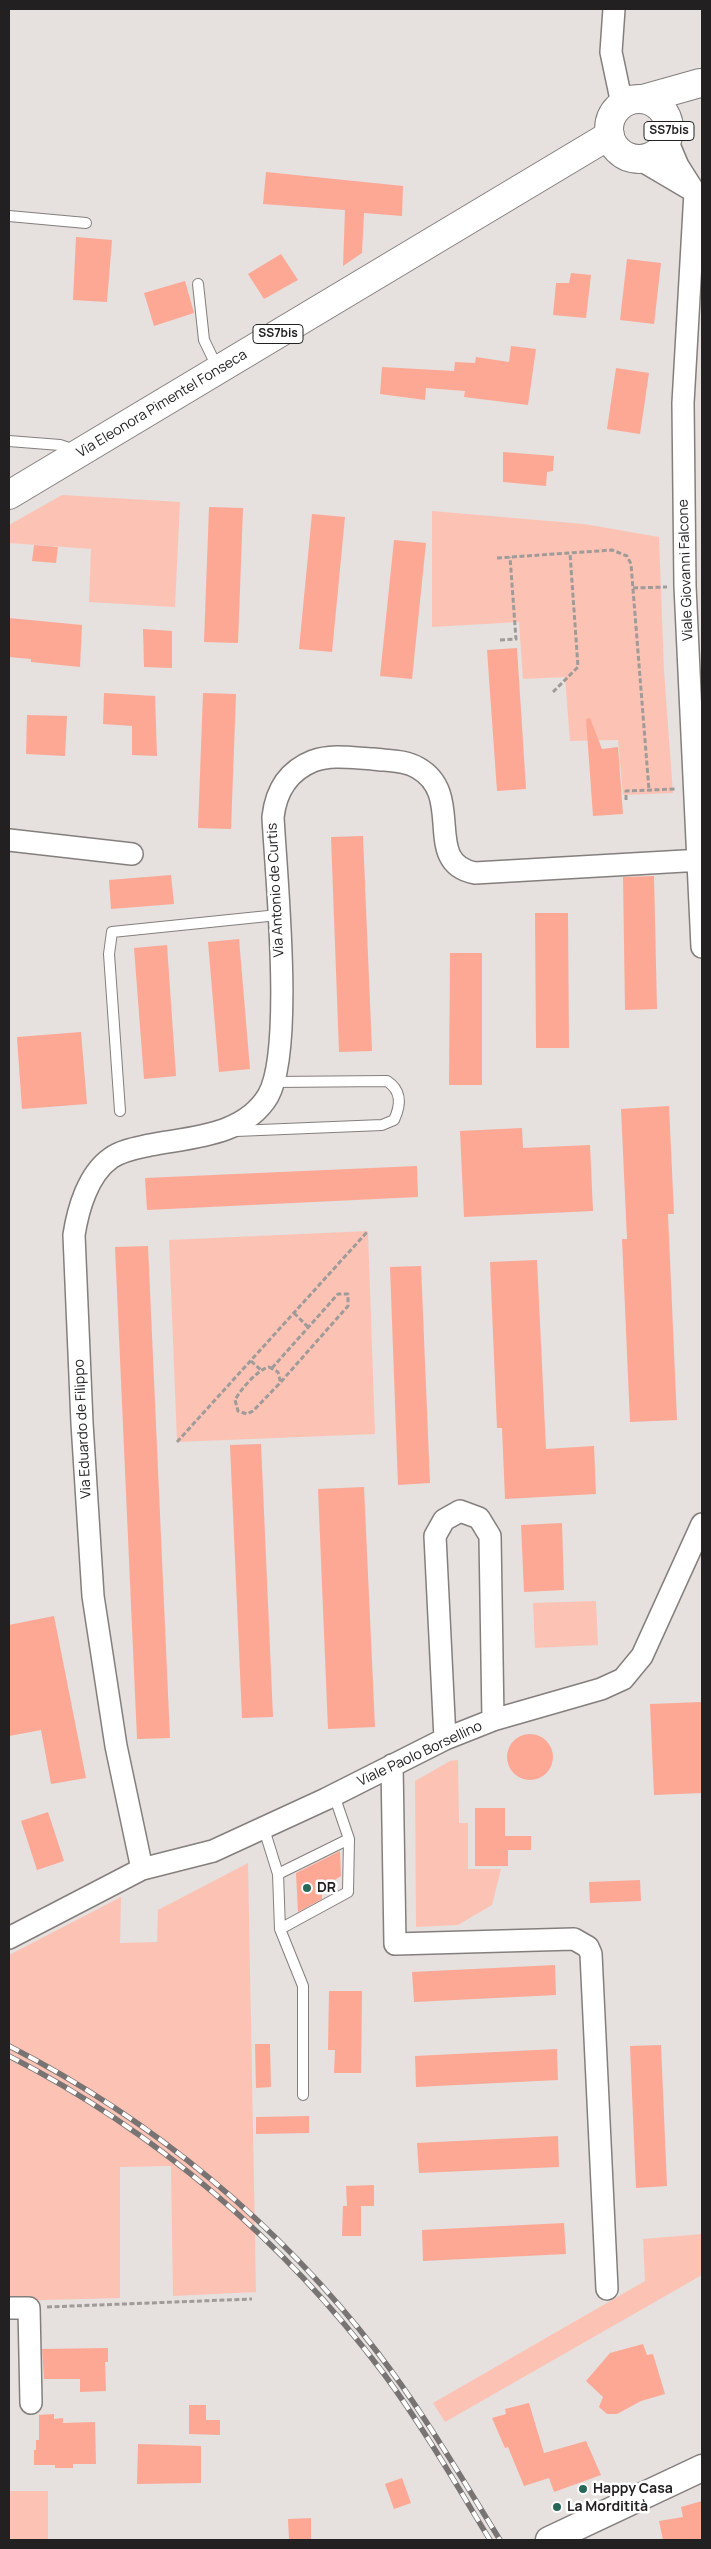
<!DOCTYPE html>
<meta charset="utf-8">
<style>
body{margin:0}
#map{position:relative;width:711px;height:2549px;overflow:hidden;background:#e6e0de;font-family:Manrope,sans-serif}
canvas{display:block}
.frame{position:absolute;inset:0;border:10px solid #222020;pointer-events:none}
</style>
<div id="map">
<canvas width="711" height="2549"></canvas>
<div class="frame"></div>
</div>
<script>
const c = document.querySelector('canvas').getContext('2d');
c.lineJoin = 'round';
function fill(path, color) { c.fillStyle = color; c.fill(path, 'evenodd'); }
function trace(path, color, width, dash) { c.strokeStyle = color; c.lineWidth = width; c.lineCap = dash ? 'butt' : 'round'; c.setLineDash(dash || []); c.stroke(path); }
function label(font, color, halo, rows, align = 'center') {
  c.font = font + ' Manrope,sans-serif'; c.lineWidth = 5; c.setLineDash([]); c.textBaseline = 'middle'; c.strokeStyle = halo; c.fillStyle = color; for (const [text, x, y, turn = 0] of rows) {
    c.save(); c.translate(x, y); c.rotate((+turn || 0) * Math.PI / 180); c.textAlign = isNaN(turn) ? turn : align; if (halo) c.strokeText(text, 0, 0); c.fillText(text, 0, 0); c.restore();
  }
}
fill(new Path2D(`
 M62 495 180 502 175 607 89 602 91 549 9 543V525Z
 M432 511 584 524 659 537 664 671 673 793 623 795 618 740 570 741 565 677 523 679 519 622 432 627Z
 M368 1231 375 1434 177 1442 169 1240Z
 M596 1601 598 1645 535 1648 533 1603Z
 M458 1760 459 1823H468V1869H501L492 1905 458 1925 416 1927 415 1781 450 1761Z
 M248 1863 256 2292 173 2296 171 2166 120 2167V2298L9 2301V1955L121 1897 120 1943 157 1942 158 1910Z
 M702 2234V2275L445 2422 433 2403 645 2281 643 2239Z
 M9 2491H48V2540H9Z`), '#fcc3b5');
fill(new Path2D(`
 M266 172 403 186 402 216 364 213 362 253 343 266 345 210 263 204Z
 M76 237 112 240 107 302 73 300Z
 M281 254 298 280 264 299 248 274Z
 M627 259 661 263 654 324 620 320Z
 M571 273 591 275 586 318 553 315 556 283H569Z
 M185 281 194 313 154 326 144 293Z
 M511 346 536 349 528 405 464 397 465 391 426 388 425 400 380 394 382 367 454 371 455 362 475 363 476 357 509 362Z
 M616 368 649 373 640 434 607 429Z
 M503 452 554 456 553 471 547 472 546 486 503 482Z
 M209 507 243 508 238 643 204 642Z
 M312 514 345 517 332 652 299 649Z
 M394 540 426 543 412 679 380 676Z
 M34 545 58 547 56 563 32 561Z
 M9 618 82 625 80 667 31 662V659L9 657Z
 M143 629 172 631V668L144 667Z
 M517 648 526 789 497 791 487 650Z
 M104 693 155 696 157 756 132 755V726L103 724Z
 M203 693 236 694 231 829 198 828Z
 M27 715 67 716 65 756 26 754Z
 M590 718 602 749 618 747 623 814 593 816 586 719Z
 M363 836 372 1051 339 1052 331 837Z
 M171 875 174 904 111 909 109 880Z
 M654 876 657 1009 625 1010 623 877Z
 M535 913H568L569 1048H536Z
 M239 939 250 1069 219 1072 208 942Z
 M167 945 176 1076 144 1079 134 948Z
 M450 953H482V1085H449Z
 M81 1032 87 1104 22 1109 17 1037Z
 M669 1106 674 1214H668L677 1420 630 1422 622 1239H627L621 1109Z
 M522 1128 523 1148 590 1145 593 1211 464 1217 460 1131Z
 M417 1166 418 1197 147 1210 145 1178Z
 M148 1246 170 1738 137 1739 115 1247Z
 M537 1260 546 1449 594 1446 596 1494 505 1499 502 1428H497L490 1262Z
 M421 1266 430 1483 398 1485 390 1267Z
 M261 1444 273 1717 242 1718 230 1445Z
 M364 1487 375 1727 328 1729 318 1489Z
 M562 1523 564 1590 524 1592 521 1525Z
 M54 1616 86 1778 51 1784 41 1730 9 1736V1625Z
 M702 1702V1793L654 1795 650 1704Z
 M507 1757a23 23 0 1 1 46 0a23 23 0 1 1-46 0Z
 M475 1808H505V1836H531V1850H508V1866H475Z
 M48 1812 64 1861 37 1870 21 1821Z
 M340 1851 341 1876 322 1888V1899L298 1912 296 1873Z
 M640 1880 641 1901 590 1903 589 1882Z
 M555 1965 556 1995 414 2002 412 1972Z
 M329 1991H362L361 2073H334L335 2050H328Z
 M255 2044H270L271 2087 256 2088Z
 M661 2045 667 2186 636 2188 630 2046Z
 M557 2049 558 2080 416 2087 415 2056Z
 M309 2116V2133L256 2134V2117Z
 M558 2136 559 2167 419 2173 417 2143Z
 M374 2185V2206H361V2236H342L343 2206H347L346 2186Z
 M564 2223 566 2254 423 2261 422 2230Z
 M643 2344 647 2355 653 2354 665 2394 641 2401 617 2414H607L599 2407 603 2397 586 2381 610 2353Z
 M108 2348V2362H105L106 2391 80 2392V2379H44L42 2349Z
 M529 2403 544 2453 586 2441 601 2475 554 2492 549 2478 524 2486 508 2447 505 2448 492 2418 506 2414 505 2409Z
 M189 2405H206V2420H220V2435L189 2434Z
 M54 2414V2419L63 2418V2423L95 2422 96 2464H73V2468H55V2465H34V2450H36V2440H39V2415Z
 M138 2444 201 2446V2483L137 2484Z
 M402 2478 411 2503 394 2509 385 2484Z
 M702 2501V2540H663L659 2521 683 2517 681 2507Z
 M311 2518V2540H289L288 2519Z`), '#fca895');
const service = new Path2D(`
 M9 216 86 223
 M198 284 204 340 218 369
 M9 441 60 445 75 450
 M120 1111 109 954 112 932 278 915
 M236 1131 382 1125 394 1120C401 1105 402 1091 387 1081L274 1082
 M264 1829 278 1874 280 1929 348 1892 349 1839 334 1795
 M278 1874 349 1839
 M280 1929 303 1986V2095`);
const minor = new Path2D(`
 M614 9 611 52 622 104
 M667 140 678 166 692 188
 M639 159 695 192
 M695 192 683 403 685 586 702 947
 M9 840 132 854
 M445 1739 435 1536 444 1520 460 1511 479 1518 490 1536 493 1720
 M392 1765 395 1944 574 1939 588 1947 591 1954 607 2289
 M142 1869 116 1746 93 1596 82 1423 74 1235C78 1209 88 1174 111 1158 122 1150 137 1148 150 1145 191 1137 244 1136 268 1096 294 1051 276 875 273 817 276 791 288 771 313 761 332 754 353 758 373 759 388 761 405 760 418 768 466 795 421 863 475 873L702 860
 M9 1938 142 1869 213 1851 326 1799 445 1739 493 1720 601 1689 623 1679 642 1656 702 1524
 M9 2308H29L31 2403`);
const tertiary = new Path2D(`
 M549 2540 702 2468`);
const primary = new Path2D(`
 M643 99 700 83
 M609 129a30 30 0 1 1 60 0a30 30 0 1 1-60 0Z
 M9 495 610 135`);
trace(service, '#847f7d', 12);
trace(minor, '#847f7d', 24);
trace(tertiary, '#847f7d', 29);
trace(primary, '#847f7d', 30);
trace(new Path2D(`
 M497 558 612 550 627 556 631 564 649 790
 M633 588 667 587
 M500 640 516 639 510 557
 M553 692 578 667 570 553
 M626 800V791L676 789
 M294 1313 308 1327
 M251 1361 261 1370
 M269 1367 278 1372 280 1380 279 1384 253 1411 247 1414 238 1411 235 1400C241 1389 257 1370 269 1367Z
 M272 1368 338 1294H348V1306L279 1384
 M177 1442 368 1231
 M47 2307 252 2299`), '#9f9b99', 3, [5, 2.5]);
trace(service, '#fff', 10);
trace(minor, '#fff', 21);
trace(tertiary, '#fff', 26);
trace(primary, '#fff', 28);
const rail = new Path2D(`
 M9 2046C153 2120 279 2224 378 2353 423 2412 461 2477 500 2540
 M9 2056C157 2132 284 2241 384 2374 423 2427 456 2484 490 2540`);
trace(rail, '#777473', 5.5);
trace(rail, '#fff', 4, [11]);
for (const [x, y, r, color] of [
 [307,1888,5,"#276959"],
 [583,2489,5,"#276959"],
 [557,2507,5,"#276959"]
]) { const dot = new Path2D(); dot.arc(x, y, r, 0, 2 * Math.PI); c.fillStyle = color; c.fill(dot); trace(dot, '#fff', 2); }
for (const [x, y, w] of [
 [669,131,50],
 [278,334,50]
]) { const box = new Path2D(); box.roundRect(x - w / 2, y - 9.5, w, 19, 4); c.fillStyle = '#fff'; c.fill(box); trace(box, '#222020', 1); }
label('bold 12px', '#222020', null, [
 ["SS7bis",669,131],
 ["SS7bis",278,334]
]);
label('14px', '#222020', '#fff', [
 ["Via Eleonora Pimentel Fonseca",162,404,-31],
 ["Viale Giovanni Falcone",686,570,-92],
 ["Via Antonio de Curtis",276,890,-93],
 ["Via Eduardo de Filippo",83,1429,-93],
 ["Viale Paolo Borsellino",420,1754,-25]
]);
label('bold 14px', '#222020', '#fff', [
 ["DR",317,1888],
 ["Happy Casa",593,2489],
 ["La Morditità",567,2507]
], 'left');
</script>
